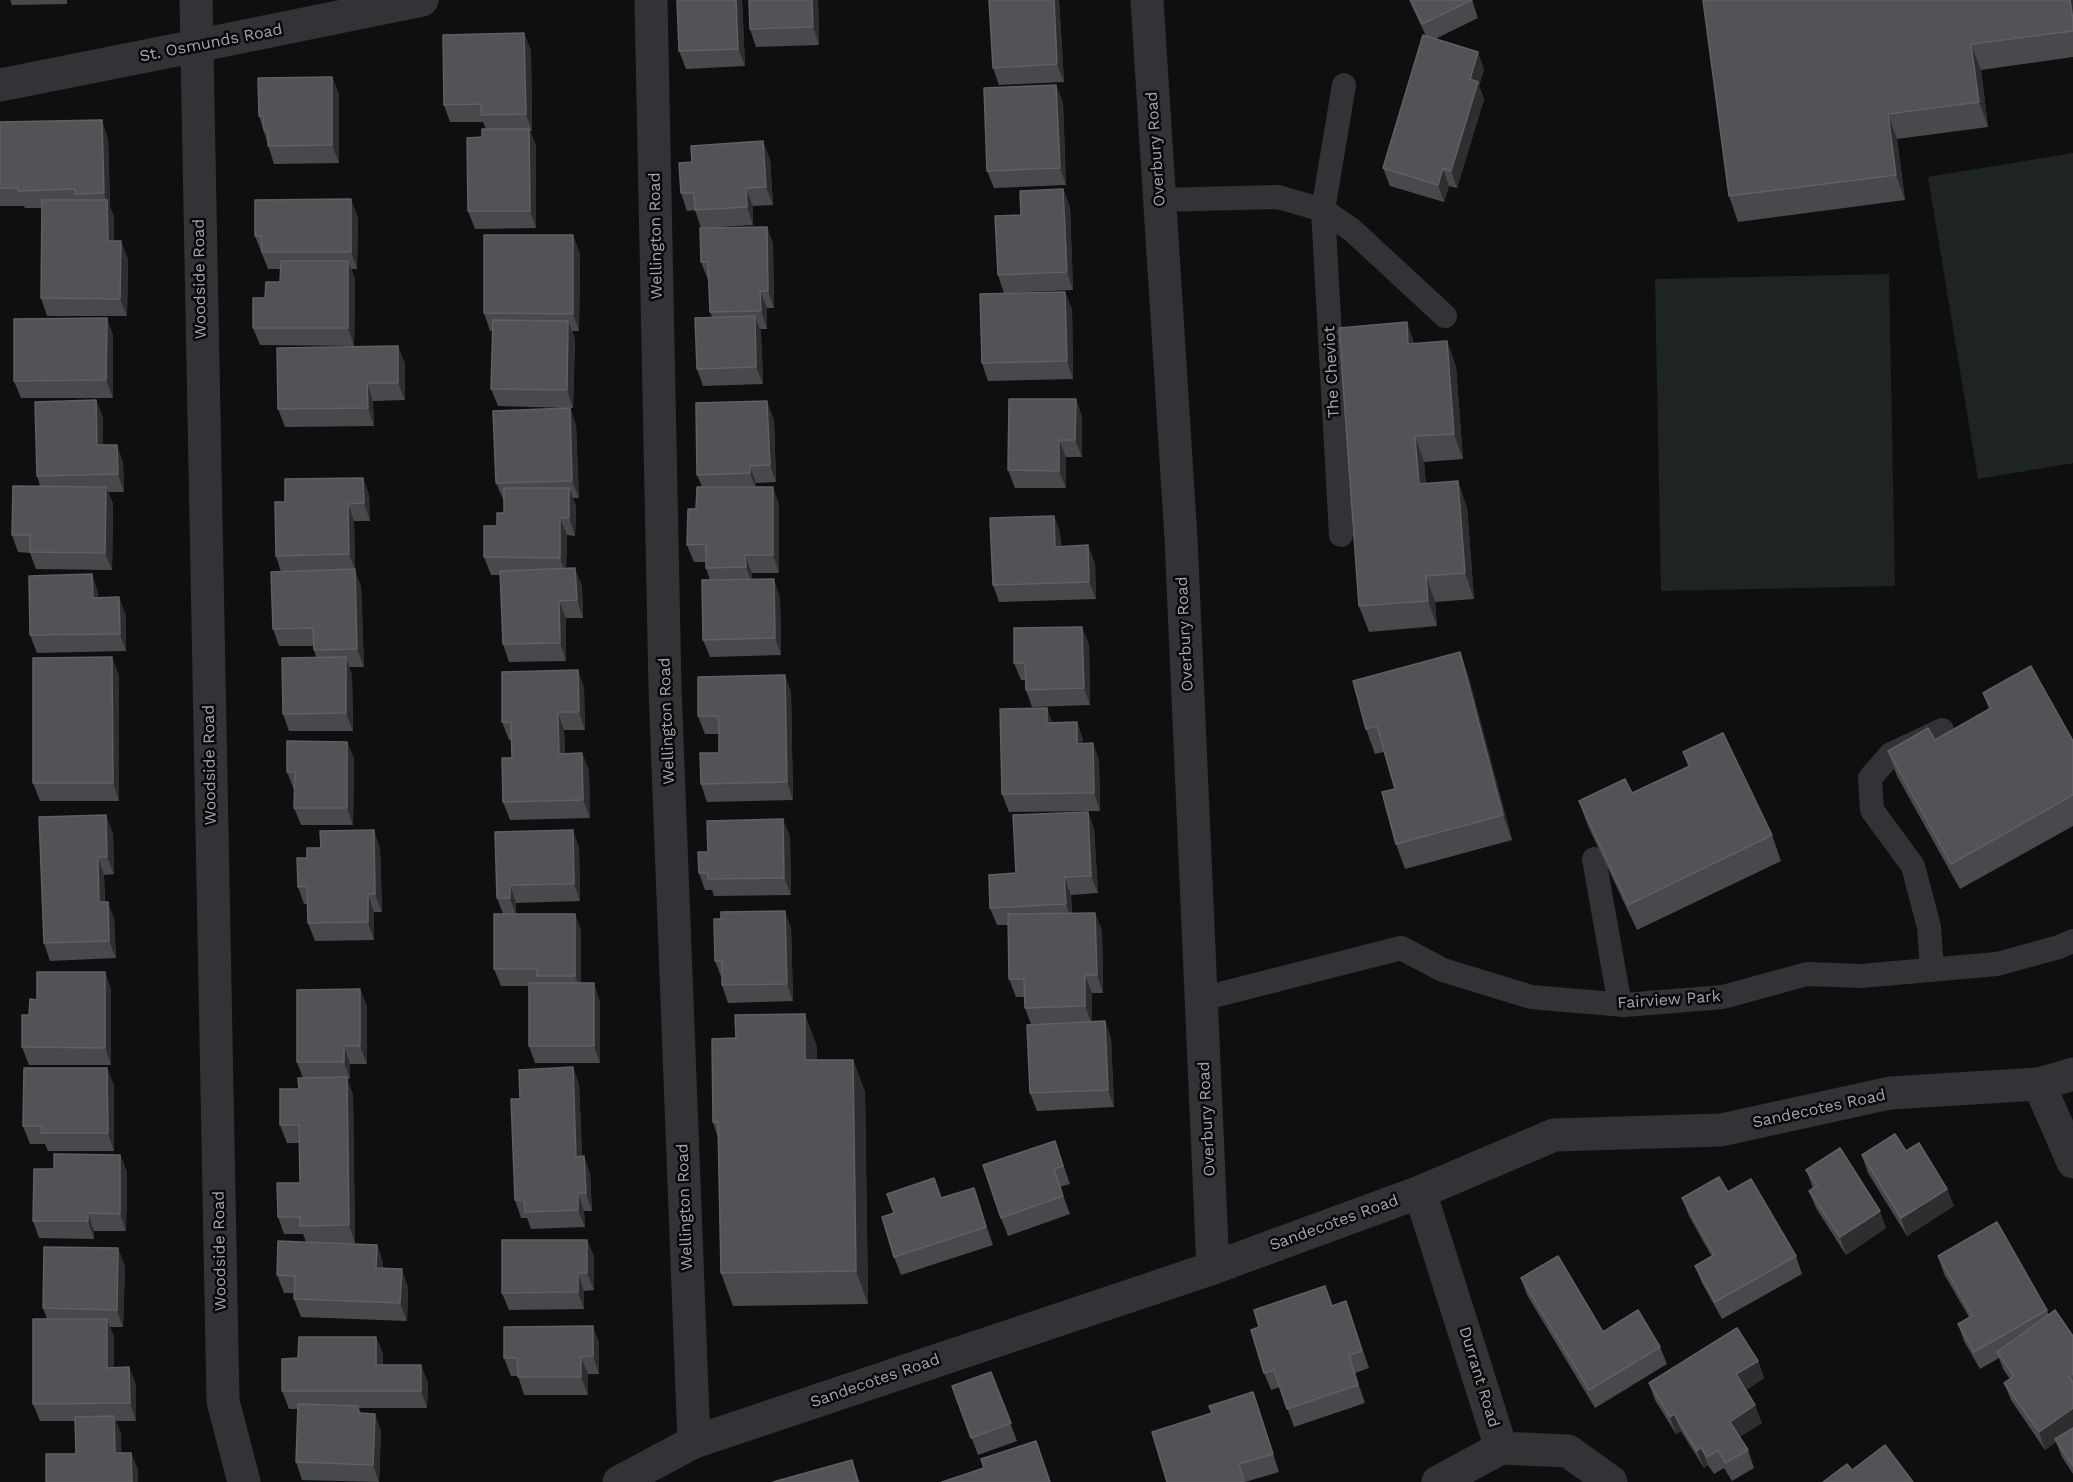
<!DOCTYPE html>
<style>
body{margin:0}
canvas{display:block;background:#0f0f10}
</style>
<canvas width="2073" height="1482"></canvas>
<script>
const c = document.querySelector('canvas').getContext('2d');
c.lineJoin = 'round';
function fill(path, color) { c.fillStyle = color; c.fill(path, 'evenodd'); }
function trace(path, color, width, dash) { c.strokeStyle = color; c.lineWidth = width; c.lineCap = dash ? 'butt' : 'round'; c.setLineDash(dash || []); c.stroke(path); }
function label(font, color, halo, rows, align = 'center') {
  c.font = font + ' "Work Sans",sans-serif'; c.lineWidth = 5; c.setLineDash([]); c.textBaseline = 'middle'; c.strokeStyle = halo; c.fillStyle = color; for (const [text, x, y, turn = 0] of rows) {
    c.save(); c.translate(x, y); c.rotate((+turn || 0) * Math.PI / 180); c.textAlign = isNaN(turn) ? turn : align; if (halo) c.strokeText(text, 0, 0); c.fillText(text, 0, 0); c.restore();
  }
}
fill(new Path2D(`
 M2073 153V463L1978 479 1928 177Z
 M1889 274 1895 586 1661 591 1655 279Z`), '#1e241f');
trace(new Path2D(`
 M1159 200 1278 197 1323 210 1352 230 1445 316
 M1341 535 1323 210 1344 85
 M1594 859 1620 1005
 M1932 969 1929 927 1913 866 1872 810 1870 778 1891 754 1942 730
 M1201 999 1401 948 1443 970 1531 997 1625 1005 1723 997 1807 974 1861 976 1997 964 2059 947 2073 941`), '#333337', 24);
trace(new Path2D(`
 M651 0 665 688 694 1442
 M1147 0 1181 538 1213 1268
 M196 46 422 0
 M2039 1084 2073 1162
 M1420 1192 1501 1448 1568 1451 1611 1482
 M1438 1482 1501 1448`), '#333337', 33);
trace(new Path2D(`
 M196 0 223 1401 244 1482
 M0 85 196 46
 M619 1482 694 1442 1213 1268 1420 1192 1554 1135 1721 1130 1890 1093 2039 1084 2073 1074`), '#333337', 33);
fill(new Path2D(`
 M10 0H67V4L12 5Z
 M742 0 745 66 686 69 679 51Z
 M818 0 819 45 756 47 750 29Z
 M989 0H1059L1064 82 999 85 993 68Z
 M1409 0H1472L1478 18 1435 39 1484 69 1479 86 1484 99 1457 188 1449 186 1444 202 1390 186 1383 168 1426 36Z
 M1703 0H2073V57L1981 70 1988 127 1897 139 1905 200 1738 222 1729 196Z
 M524 33 531 51 532 131H530L536 146V228L475 229 468 211 482 137 486 129 483 122H450L444 105Z
 M332 77 339 94V163L274 164 259 116Z
 M1056 85 1063 103 1066 185 994 188 987 171Z
 M0 122 108 138 110 207 114 217V241L128 259 127 316H47L41 298 42 208H25L24 206H0Z
 M770 159 773 205 753 206V225L701 228 695 210 687 211 681 193Z
 M1063 189 1070 207 1073 290 1004 293 998 275 1021 215Z
 M358 217 357 269H351L355 279 354 346 260 345 253 328 265 298 280 282V269H268L255 236Z
 M767 227 773 244 774 308H767V329H760L761 333 763 384 703 386 697 369 712 317 710 312 709 280H708L701 262Z
 M580 253 579 331H572L575 339 573 408H570L576 425 579 498H573L576 506 575 536 567 535 566 568 582 586 583 618H566V661L509 662 503 644 500 575H491L484 557 504 513V501L496 483 567 408 498 406 491 389 493 331H490L484 313Z
 M1065 292 1072 309 1073 379 988 381 982 363Z
 M107 318 113 336V398H21L14 381Z
 M1447 341 1456 367 1463 459 1424 462 1426 484 1467 507 1474 599 1435 602 1437 626 1369 632 1359 606 1415 344Z
 M405 363V400L373 401 374 426 285 427 278 409Z
 M1076 399 1082 417V457H1066V488H1015L1008 470Z
 M96 400 103 418V445L123 462 124 492H108L113 504 112 570 36 569 30 553 18 552 12 535 40 486 37 476Z
 M774 419 776 482 756 483V487L779 504V573H752V579L780 597 781 655 710 657 703 640 710 580 706 568V562H694L687 545 702 487 697 475Z
 M363 478 369 495 370 521H354L355 571 361 587 364 667H349L352 675 353 731H289L283 714 316 657 314 650 313 646H279L273 629 281 572 276 556 285 502Z
 M1054 516 1060 533 1061 546 1095 563 1096 599 999 602 993 585Z
 M98 592V597L126 615V651L37 653 30 635Z
 M1089 644 1090 705 1032 707 1026 690 1025 680H1021L1014 663Z
 M1460 652 1469 678 1512 840 1405 869 1396 844 1395 789 1384 752 1375 754 1366 729Z
 M578 670 584 688 585 730H564L565 754 582 753 589 771 590 818 510 820 503 802 512 758 511 740H509L502 722Z
 M119 675V801H40L33 783Z
 M785 675 791 693 793 800 707 802 701 784 719 753V734H705L698 716Z
 M1983 693 2073 741V826L1960 889 1897 776 1888 751 1935 740 1989 709Z
 M1047 708 1052 723 1077 722 1083 740V743H1093L1099 761 1100 811 1009 812 1002 794Z
 M347 742 354 759 353 825H301L294 808 295 790H294L287 772Z
 M1683 752 1772 835 1781 861 1637 930 1588 826 1579 801 1632 793 1688 766Z
 M1088 812 1094 829 1098 893 1071 895 1072 913 1102 930 1103 993H1092V1022L1105 1021 1111 1039 1114 1107 1037 1111 1030 1093 1031 1024 1025 1008 1024 997H1016L1009 979 1008 925H997L990 908 1016 873Z
 M495 832 579 847 580 901 516 903V914H575L581 931V983L600 1001V1063H535L529 1046V986H501L494 969 503 914 497 898Z
 M113 833 114 874 104 875 105 902H108L114 919 116 958 50 961 44 943Z
 M790 836 791 895 714 896 712 890H705L699 873 708 852Z
 M380 848 382 912H374V940L315 941 308 923V904H304L298 887 307 858Z
 M791 928 793 1001 728 1003 722 985V979L715 961Z
 M105 972 111 990V1065H29L22 1047 37 1000Z
 M360 989 367 1007V1064H350V1079H347L353 1095 355 1243H325L377 1245 383 1263V1268L408 1287 407 1321 301 1317 294 1299V1293H284L277 1275 306 1242 303 1234H284L278 1217 300 1183 299 1143H287L280 1125 303 1078 297 1062Z
 M817 1046V1060H853L865 1092 868 1304 733 1306 721 1273 718 1138 713 1122Z
 M573 1067 579 1085 582 1156H584L590 1174 592 1211H584L585 1227 531 1229 527 1218H521L515 1200 520 1099Z
 M107 1068 114 1086V1151H48L45 1144H30L23 1126Z
 M1055 1141 1070 1184 1060 1187 1070 1214 1008 1236 1001 1218Z
 M1906 1151 1947 1189 1954 1206 1907 1236 1868 1173 1862 1155Z
 M120 1155 127 1172 126 1231H94V1239L39 1238 33 1221Z
 M1806 1170 1886 1228 1846 1255 1816 1208 1809 1191 1813 1188Z
 M974 1188 993 1245 901 1275 894 1257 942 1198Z
 M1728 1192 1796 1256 1802 1274 1722 1319 1702 1283 1695 1266 1712 1257 1689 1216 1682 1198Z
 M587 1240 594 1257V1290L584 1291V1309L509 1310 502 1293Z
 M1938 1256 2047 1310 2049 1315 2073 1336V1474L2062 1457 2056 1442 2045 1450 2011 1400 2004 1383 2010 1379 2003 1369 1999 1358 1980 1369 1964 1341 1958 1324 1969 1317 1944 1274Z
 M125 1266 123 1327H110L114 1337V1368L129 1367 136 1385V1421H116L121 1434V1453H131L138 1470V1482H46L76 1454 75 1421H40L33 1404 47 1319 43 1308Z
 M1521 1278 1603 1332 1660 1347 1667 1364 1595 1408 1527 1295Z
 M1346 1301 1369 1368 1355 1373 1365 1403 1294 1427 1280 1387 1271 1390 1264 1373 1332 1306Z
 M376 1337 383 1354V1365L428 1382 427 1408H359L361 1413 381 1431 379 1482 302 1480 296 1462 298 1409H289L282 1391 298 1358Z
 M599 1343V1374H588V1395H524L518 1376H511L504 1358Z
 M1758 1361 1764 1378 1746 1390 1762 1423 1739 1437 1748 1450 1754 1468 1732 1481 1724 1468 1714 1474 1708 1465 1704 1468 1681 1431 1676 1434 1655 1400 1649 1383Z
 M991 1372 1017 1441 978 1455 952 1386Z
 M1259 1410 1279 1472 1245 1482H1167Z`), '#48494c');
fill(new Path2D(`
 M736 0H742L745 66 738 49Z
 M812 0H818L819 45 813 27Z
 M1054 0H1059L1064 82 1057 64Z
 M2070 0H2073V20Z
 M524 33 531 51 532 131 526 114Z
 M1971 44 1981 70 1988 127 1979 102Z
 M1478 52 1484 69 1479 86 1484 99 1457 188 1451 171 1470 79Z
 M332 77 339 94V163L332 145Z
 M1056 85 1063 103 1066 185 1060 168Z
 M1888 114 1897 139 1905 200 1896 175Z
 M102 120 108 138 110 207 114 217V259L108 241 107 203 104 193Z
 M529 129 536 146V228L530 211Z
 M763 141 770 159 773 205 766 187Z
 M1443 168 1449 186 1444 202 1438 185Z
 M746 188 753 206V225L747 207Z
 M1063 189 1070 207 1073 290 1067 272Z
 M351 199 358 217 357 269 351 252Z
 M767 227 773 244 774 308 768 291Z
 M573 235 580 253 579 331 573 314Z
 M121 241 128 259 127 316 120 299Z
 M348 261 355 279 354 346 348 328Z
 M760 291 767 308V329L761 311Z
 M1065 292 1072 309 1073 379 1067 361Z
 M755 316 761 333 763 384 756 367Z
 M107 318 113 336V398L106 380Z
 M568 321 575 339 573 408 567 390Z
 M1407 322 1416 348 1408 344Z
 M1447 341 1456 367 1463 459 1454 434Z
 M398 346 405 363V400L398 383Z
 M367 383 373 401 374 426 368 408Z
 M1076 399 1082 417V457L1075 440Z
 M96 400 103 418V463L97 445Z
 M767 401 774 419 776 482 770 465Z
 M570 408 576 425 579 498 572 481Z
 M1415 436 1424 462 1428 510 1419 484Z
 M1059 440 1066 457V488L1059 471Z
 M117 445 123 462 124 492 118 474Z
 M750 466 756 483 757 491 750 473Z
 M363 478 369 495 370 521 364 503Z
 M1458 481 1467 507 1474 599 1465 573Z
 M106 487 113 504 112 570 105 553Z
 M773 487 779 504V573L773 555Z
 M569 488 576 506 575 536 569 518Z
 M348 504 354 521 355 571 361 587 364 667 357 649 355 570 349 554Z
 M1054 516 1060 533 1061 564 1055 547Z
 M560 518 567 535 566 575 560 558Z
 M1088 545 1095 563 1096 599 1089 582Z
 M745 555 752 573 753 585 746 567Z
 M575 568 582 586 583 618 577 600Z
 M92 574 98 592 99 615 93 598Z
 M1426 576 1435 602 1437 626 1428 601Z
 M774 579 780 597 781 655 775 638Z
 M119 597 126 615V651L120 634Z
 M559 601 566 618V661L560 643Z
 M1082 627 1089 644 1090 705 1084 688Z
 M1460 652 1469 678 1512 840 1503 815Z
 M112 657 119 675V801L113 783Z
 M346 657 352 675 353 731 346 713Z
 M578 670 584 688 585 730 579 712Z
 M785 675 791 693 793 800 787 782Z
 M1047 708 1053 726 1047 723Z
 M558 712 564 730 565 772 559 754Z
 M1077 722 1083 740V761L1077 744Z
 M347 742 354 759 353 825 347 808Z
 M1093 743 1099 761 1100 811 1094 793Z
 M582 753 589 771 590 818 583 800Z
 M1088 812 1094 829 1098 893 1091 876Z
 M106 815 113 833 114 874 107 857Z
 M783 819 790 836 791 895 784 878Z
 M374 830 380 848 382 912 375 894Z
 M573 830 579 847 580 901 574 884Z
 M98 857 104 875 105 919 99 902Z
 M1064 877 1071 895 1072 922 1066 904Z
 M510 885 516 903V915L510 898Z
 M368 894 374 912V940L368 922Z
 M108 902 114 919 116 958 109 941Z
 M785 911 791 928 793 1001 787 984Z
 M1095 913 1102 930 1103 993 1097 975Z
 M575 914 581 931V993L575 976Z
 M105 972 111 990V1065L105 1048Z
 M1085 975 1092 993V1024L1085 1006Z
 M594 983 600 1001V1063L594 1046Z
 M360 989 367 1007V1064L360 1046Z
 M805 1014 817 1046V1093L805 1060Z
 M1105 1021 1111 1039 1114 1107 1108 1090Z
 M344 1046 350 1064V1079L344 1062Z
 M853 1060 865 1092 868 1304 856 1271Z
 M573 1067 579 1085 583 1174 576 1157Z
 M107 1068 114 1086V1151L108 1133Z
 M347 1077 353 1095 355 1243 349 1225Z
 M120 1155 127 1172 126 1231 120 1214Z
 M584 1156 590 1174 592 1211 586 1193Z
 M974 1188 980 1205 993 1245 986 1227Z
 M1947 1189 1954 1206 1907 1236 1901 1218Z
 M578 1193 584 1211 585 1227 578 1210Z
 M1880 1211 1886 1228 1846 1255 1840 1237Z
 M88 1213 94 1231V1239L88 1221Z
 M587 1240 594 1257V1290L587 1273Z
 M377 1245 383 1263 382 1286 376 1268Z
 M118 1248 125 1266 123 1327 117 1310Z
 M402 1269 408 1287 407 1321 400 1303Z
 M578 1273 584 1291V1309L578 1292Z
 M107 1319 114 1337V1385L107 1368Z
 M593 1326 599 1343V1374L593 1356Z
 M376 1337 383 1354 382 1382 376 1365Z
 M1349 1355 1365 1403 1358 1385Z
 M581 1357 588 1374V1395L581 1377Z
 M1758 1361 1764 1378 1743 1392 1736 1374Z
 M421 1365 428 1382 427 1408 421 1391Z
 M129 1367 136 1385V1421L130 1403Z
 M1755 1405 1762 1423 1736 1439 1730 1422Z
 M2073 1408V1430L2055 1439 2056 1442 2045 1450 2039 1432Z
 M375 1414 381 1431 379 1482 373 1465Z
 M1674 1414 1681 1431 1676 1434 1670 1417Z
 M114 1416 121 1434 122 1470 115 1453Z
 M1701 1447 1708 1465 1704 1468 1697 1451Z
 M131 1453 138 1470V1482H132Z
 M852 1460 860 1482H858Z`), '#2d2e30');
const building = new Path2D(`
 M677 0H736L738 49 679 51Z
 M749 0H812L813 27 750 29Z
 M989 0H1054L1057 64 993 68Z
 M1411 0H1472L1422 24Z
 M1703 0H2070L2073 20V31L1971 44 1979 102 1888 114 1896 175 1729 196Z
 M524 33 526 114 481 115V104L444 105 443 35Z
 M1423 35 1478 52 1470 79 1478 82 1451 171 1443 168 1438 185 1383 168Z
 M332 77V145L268 146V131L264 130 263 116H259L258 78Z
 M1056 85 1060 168 987 171 984 88Z
 M102 120 104 193 75 194V189L18 191V188H0V122Z
 M482 129H529L530 211H468L467 138 482 137Z
 M763 141 766 187 746 188 747 207 695 210 694 193H681L679 163 692 162 691 146Z
 M1063 189 1067 272 998 275 995 216 1021 215 1020 191Z
 M351 199V252H262L261 236H255V200Z
 M42 200H107L108 241H121L120 299 41 298Z
 M767 227 768 291H760L761 311 710 312 708 262H701L700 228Z
 M484 235H573V314L484 313Z
 M281 261H348V328H253V298H265L266 282H280Z
 M1065 292 1067 361 982 363 980 294Z
 M755 316 756 367 697 369 695 318Z
 M107 318 106 380 14 381V319Z
 M493 320 568 321 567 390 491 389Z
 M1407 322 1408 344 1447 341 1454 434 1415 436 1419 484 1458 481 1465 573 1426 576 1428 601 1359 606 1339 328Z
 M398 346V383H367L368 408 278 409 277 348Z
 M1009 399H1076L1075 440H1059V471L1008 470Z
 M96 400 97 445H117L118 474 37 476 35 402Z
 M767 401 770 465 750 466V473L697 475 696 403Z
 M570 408 572 481 496 483 493 411Z
 M363 478 364 503 348 504 349 554 276 556 275 502H285V479Z
 M13 486 106 487 105 553 30 552V535H12Z
 M697 487H773V555H745L746 567 706 568V544L687 545 688 509H696Z
 M504 488H569V518H560V558L484 557V526H497V513H504Z
 M1054 516 1055 547 1088 545 1089 582 993 585 990 518Z
 M575 568 577 600 559 601 560 643 503 644 500 571Z
 M355 569 357 649 314 650 313 628 273 629 271 572Z
 M92 574 93 598 119 597 120 634 30 635 29 576Z
 M774 579 775 638 703 640 702 580Z
 M1082 627 1084 688 1026 690 1025 663H1014V628Z
 M1460 652 1503 815 1396 844 1382 792 1395 789 1377 726 1366 729 1353 681Z
 M112 657 113 783H33V658Z
 M346 657V713L283 714 282 658Z
 M2031 666 2073 741V795L1951 864 1888 751 1928 728 1935 740 1991 708 1983 693Z
 M578 670 579 712H558L559 754 582 753 583 800 503 802 502 758H512L511 722H502V672Z
 M785 675 787 782 701 784 700 753H719V730L718 716H698V677Z
 M1047 708V723L1077 722V744L1093 743 1094 793 1002 794 1000 709Z
 M1723 733 1772 835 1628 905 1579 801 1625 779 1632 793 1690 766 1683 752Z
 M287 741 347 742V808H294L295 772H287Z
 M1088 812 1091 876 1064 877 1066 904 990 908 989 875 1016 873 1013 815Z
 M106 815 107 857H98L99 902H108L109 941 44 943 39 817Z
 M783 819 784 878 708 879V873H699L698 852H708L707 821Z
 M374 830 375 894H368V922L308 923 307 886 298 887 297 858H307V848H321L320 831Z
 M573 830 574 884 510 885V898H497L495 832Z
 M785 911 787 984 722 985V961H715L714 919H721V912Z
 M1095 913 1097 975H1085V1006L1025 1008 1024 979H1009L1008 914Z
 M494 914H575V976H537V969H494Z
 M37 972H105V1048L22 1047V1015H29L30 999 37 1000Z
 M529 983H594V1046H529Z
 M360 989V1046H344V1062H297V990Z
 M805 1014V1060H853L856 1271 721 1273 718 1122H713L712 1039 736 1038 735 1015Z
 M1105 1021 1108 1090 1030 1093 1027 1025Z
 M573 1067 576 1157 584 1156 586 1193H578V1210L525 1212 524 1200H515L511 1099H520L519 1070Z
 M24 1068H107L108 1133H41L42 1126H23Z
 M347 1077 349 1225 300 1226V1217H278L277 1183H300L299 1125H280V1089H299L298 1078Z
 M1895 1134 1906 1151 1919 1143 1947 1189 1901 1218 1862 1155Z
 M1055 1141 1063 1166 1054 1169 1063 1196 1001 1218 983 1165Z
 M1840 1148 1880 1211 1840 1237 1809 1191 1817 1185 1806 1170Z
 M54 1154 120 1155V1214L88 1213V1221H33L34 1169H54Z
 M1719 1177 1728 1192 1751 1179 1796 1256 1715 1302 1695 1266 1714 1255 1682 1198Z
 M934 1178 941 1198 974 1188 986 1227 894 1257 882 1217 894 1213 887 1194Z
 M1997 1222 2047 1310 1974 1352 1958 1324 1972 1316 1938 1256Z
 M502 1240H587V1273H578V1292L502 1293Z
 M278 1241 377 1245 376 1268 402 1269 400 1303 294 1299 295 1276 277 1275Z
 M44 1247 118 1248 117 1310 43 1308Z
 M1558 1256 1603 1332 1638 1310 1660 1347 1589 1390 1521 1278Z
 M1325 1286 1332 1306 1346 1301 1362 1351 1349 1355 1358 1385 1287 1409 1274 1370 1264 1373 1251 1330 1259 1327 1254 1310Z
 M2055 1310 2073 1336V1374L2069 1377 2073 1382V1408L2039 1432 2004 1383 2014 1376 1997 1352Z
 M33 1319H107V1368L129 1367 130 1403 33 1404Z
 M593 1326V1356L581 1357V1377H518L517 1358H504V1327Z
 M1737 1328 1758 1361 1736 1374 1755 1405 1730 1422 1748 1450 1725 1463 1718 1450 1707 1457 1701 1447 1697 1451 1674 1414 1670 1417 1649 1383Z
 M299 1337H376V1365H421V1391H282V1359L298 1358Z
 M991 1372 1011 1423 971 1438 952 1386Z
 M1253 1392 1273 1454 1239 1464 1244 1482H1167L1152 1432 1212 1413 1209 1406Z
 M298 1404 358 1406V1413L375 1414 373 1465 296 1462Z
 M114 1416 115 1453H131L132 1482H46V1454H76L75 1417Z
 M2073 1428V1466L2055 1439Z
 M1036 1441 1050 1482H942L984 1468 981 1459Z
 M1885 1445 1913 1482H1823L1847 1464 1852 1470Z
 M852 1460 858 1482H773Z`);
fill(building, '#515357');
trace(building, '#5e6065', 1.5);
label('16px', '#a2a6af', '#0a0a0b', [
 ["St. Osmunds Road",211,43,-11],
 ["Overbury Road",1156,149,-94],
 ["Wellington Road",656,236,-91],
 ["Woodside Road",200,279,-91],
 ["The Cheviot",1332,372,-93],
 ["Overbury Road",1185,634,-93],
 ["Wellington Road",667,721,-92],
 ["Woodside Road",210,765,-91],
 ["Fairview Park",1669,1000,-4],
 ["Sandecotes Road",1819,1109,-12],
 ["Overbury Road",1207,1119,-93],
 ["Wellington Road",685,1207,-92],
 ["Sandecotes Road",1334,1223,-20],
 ["Woodside Road",220,1251,-91],
 ["Durrant Road",1479,1377,73],
 ["Sandecotes Road",875,1381,-19]
]);
</script>
